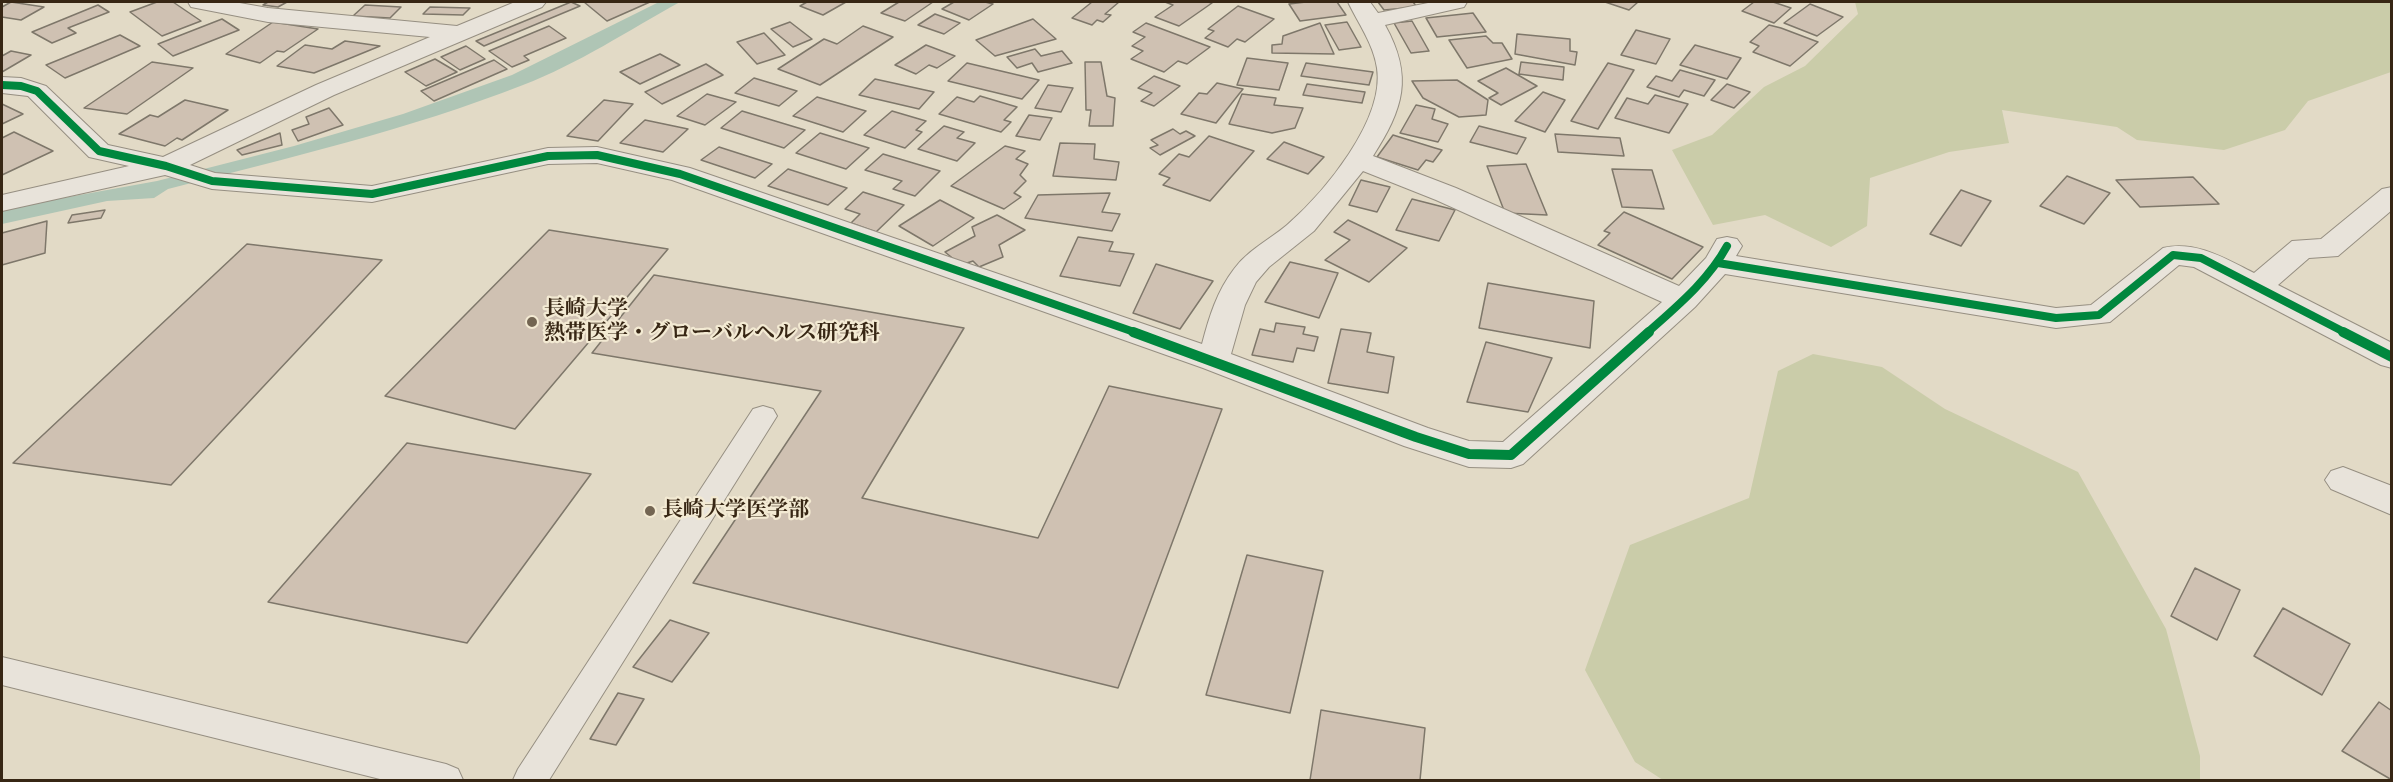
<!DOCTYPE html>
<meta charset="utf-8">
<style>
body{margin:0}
#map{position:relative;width:2393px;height:782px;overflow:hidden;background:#e2dac6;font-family:Cardo,serif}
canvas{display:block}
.frame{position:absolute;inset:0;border:3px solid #372614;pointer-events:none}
</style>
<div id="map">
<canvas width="2393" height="782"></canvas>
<div class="frame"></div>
</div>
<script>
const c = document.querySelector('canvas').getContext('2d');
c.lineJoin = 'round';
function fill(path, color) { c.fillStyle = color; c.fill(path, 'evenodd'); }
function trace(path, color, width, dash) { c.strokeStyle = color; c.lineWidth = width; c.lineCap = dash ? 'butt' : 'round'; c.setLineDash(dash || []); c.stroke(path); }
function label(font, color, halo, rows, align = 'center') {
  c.font = font + ' Cardo,"Noto Serif JP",serif'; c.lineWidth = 4.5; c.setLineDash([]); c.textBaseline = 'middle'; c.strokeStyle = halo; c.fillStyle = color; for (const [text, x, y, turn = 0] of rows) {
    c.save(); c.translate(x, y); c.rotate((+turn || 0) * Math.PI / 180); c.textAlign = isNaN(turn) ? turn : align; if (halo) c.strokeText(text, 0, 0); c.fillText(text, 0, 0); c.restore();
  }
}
fill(new Path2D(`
 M1855 2H2391V72L2308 101 2285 130 2224 150 2137 140 2117 127 2002 110 2009 143 1949 152 1870 178 1867 226 1831 247 1765 215 1713 225 1672 150 1712 135 1764 87 1805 66 1858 14Z
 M1813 354 1882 367 1945 409 2078 472 2166 629 2200 756V780H1663L1635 762 1585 670 1630 545 1749 498 1778 371Z`), '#cacca9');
fill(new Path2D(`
 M659 2H680C629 30 578 64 523 85 408 130 288 158 168 189L154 198 107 201 2 224V209L157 181 294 146 403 114 512 75Z`), '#afc5b5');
const building = new Path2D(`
 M11 2 44 7 21 20 2 17V7Z
 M157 2H173L201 21 162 36 130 12Z
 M268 2H287L278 7 263 5Z
 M571 2 580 6 484 46 476 41Z
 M584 2H650L607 21Z
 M807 2H846L823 15 800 6Z
 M899 2H933L905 21 881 13Z
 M954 2H985L993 4 969 20 942 9Z
 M1092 2H1119L1105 14 1111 15 1103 22 1097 20 1092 25 1072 18Z
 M1165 2H1208L1212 3 1179 26 1155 17 1173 5Z
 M1306 2H1337L1346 15 1300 21 1289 4Z
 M1378 2H1413L1417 7 1384 10Z
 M1605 2H1638L1629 10Z
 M1754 2H1773L1791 8 1774 23 1742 11Z
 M1810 4 1843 17 1817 36 1784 23Z
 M98 5 109 12 68 28 76 33 52 43 32 32Z
 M365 5 401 7 390 18 353 16Z
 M1238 6 1274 19 1245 42 1237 39 1228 47 1205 38 1214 31 1208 29Z
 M430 7 470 8 463 15 423 14Z
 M1473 13 1486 32 1437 37 1426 18Z
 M935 14 960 23 944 34 918 25Z
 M222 19 239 30 173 56 158 44Z
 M1033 19 1056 39 995 56 976 40Z
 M1412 21 1429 51 1411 53 1394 23Z
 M273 22 318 29 284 52 277 51 260 63 226 54Z
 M790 22 812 39 793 47 771 29Z
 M1347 22 1361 47 1339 50 1325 25Z
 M1146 23 1210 47 1187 64 1178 61 1164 72 1131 59 1143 51 1132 46 1145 37 1133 32Z
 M1320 23 1334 54 1272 53V45L1282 44 1283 36Z
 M1769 25 1781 28 1818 42 1790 66 1753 52 1759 46 1750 42Z
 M549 26 566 38 524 56 529 60 512 67 489 51Z
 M863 26 893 37 820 85 778 69 824 39 837 44Z
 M1636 30 1670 39 1656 64 1621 55Z
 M764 33 785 55 757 64 737 42Z
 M1517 34 1570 39V51L1577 52 1575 65 1515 54Z
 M120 35 140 46 65 78 46 65Z
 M1486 36 1493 43H1502L1512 59 1467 68 1449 40Z
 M345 41 380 46 314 73 277 66 305 45 332 49Z
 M926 45 955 56 937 68 929 65 916 74 895 65Z
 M1695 45 1741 58 1727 79 1680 65Z
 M466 46 485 59 460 70 441 57Z
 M1035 49 1041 56 1062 51 1072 63 1038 72 1032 63 1017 68 1007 57Z
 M11 51 31 55 2 72V56Z
 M660 54 680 65 640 84 620 72Z
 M1247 58 1288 63 1279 90 1237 85Z
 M435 59 457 72 426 86 405 72Z
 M494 60 507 69 434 101 421 91Z
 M152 62 193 68 127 114 84 108Z
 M1085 62H1101L1107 96 1115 98 1113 126H1089L1091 110H1086Z
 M1521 62 1564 67 1563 80 1519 74Z
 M967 63 1039 80 1022 99 948 81Z
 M1306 63 1373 72 1369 85 1301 76Z
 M1608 63 1634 70 1598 129 1571 121Z
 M706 64 723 75 662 104 645 92Z
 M1506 68 1537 86 1501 105 1489 98 1498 93 1478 81Z
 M1680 70 1715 80 1704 96 1684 90 1679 97 1647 87 1656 76 1672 81Z
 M1154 76 1180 86 1154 106 1141 101 1152 93 1138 88Z
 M754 78 797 91 779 106 735 93Z
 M875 79 934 92 919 109 859 95Z
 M1457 80 1488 100 1486 115 1459 117 1423 98 1412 81Z
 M1217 83 1243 89 1216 123 1181 114 1199 93 1207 94Z
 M1307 84 1365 92 1362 103 1303 95Z
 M1727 84 1750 92 1734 108 1711 100Z
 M1048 85 1073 88 1061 112 1035 108Z
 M1543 92 1565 100 1545 132 1515 121Z
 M707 94 736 102 705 125 677 116Z
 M1242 94 1276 98 1274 105 1303 108 1295 128 1272 133 1229 124Z
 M1655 95 1688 104 1669 133 1615 118 1627 98 1648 104Z
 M980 96 1017 107 1004 120 1011 122 1001 132 939 114 957 97 974 102Z
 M817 97 866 111 843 132 793 116Z
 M185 100 228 110 182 140 177 138 165 146 119 134 150 115 158 117Z
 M604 100 633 104 598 141 567 136Z
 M2 104 23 114 2 124Z
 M1416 105 1435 109 1432 119 1448 124 1438 142 1400 133Z
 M329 108 343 125 298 141 292 130 309 124 306 117Z
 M742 111 805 130 784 148 721 128Z
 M892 111 926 121 916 130 922 132 905 148 864 135Z
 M1029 115 1052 118 1040 140 1016 136Z
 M645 120 688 129 663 152 620 143Z
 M944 126 964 132 957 138 975 143 957 161 918 149Z
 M1479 126 1526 138 1517 154 1470 142Z
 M1173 129 1180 134 1186 131 1195 136 1160 155 1150 148 1158 145 1151 140Z
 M14 132 53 151 2 175V138Z
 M280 133 282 145 242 155 237 150Z
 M820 133 869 148 846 169 796 153Z
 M1555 134 1620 138 1624 156 1558 152Z
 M1393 135 1435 148 1442 150 1433 162 1426 160 1418 170 1377 157Z
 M1209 136 1254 151 1210 201 1163 185 1170 178 1159 174 1179 154 1189 157Z
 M1284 142 1324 157 1308 174 1267 159Z
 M1060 143 1095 144 1094 159 1119 162 1116 180 1053 176Z
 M1005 146 1025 151 1016 159 1028 164 1020 175 1026 181 1014 193 1021 197 1004 209 951 186Z
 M719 147 772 164 755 178 701 160Z
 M883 154 940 171 915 196 893 189 902 181 865 170Z
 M1526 164 1547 215 1505 213 1487 166Z
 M788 169 847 188 828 205 768 186Z
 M1612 169 1652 170 1664 209 1622 207Z
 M2067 176 2110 193 2084 224 2040 206Z
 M2193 177 2219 204 2140 207 2116 180Z
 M1361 180 1390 187 1377 212 1349 205Z
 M1961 190 1991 201 1961 246 1930 234Z
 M863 192 904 205 876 232 851 223 860 214 845 209Z
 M1110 193 1102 212 1120 214 1112 231 1025 218 1038 195Z
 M1412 199 1455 210 1439 241 1396 230Z
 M940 200 974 218 933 246 899 226Z
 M105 210 101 218 68 223 72 215Z
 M1624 212 1703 247 1672 279 1598 245 1610 233 1604 231Z
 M997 215 1025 230 999 245 1003 257 979 267 973 261 961 265 945 252 975 236 972 227Z
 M1348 220 1407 248 1369 282 1325 260 1350 240 1334 232Z
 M47 221 45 253 2 265V233Z
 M549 230 668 249 515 429 385 396Z
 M1078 237 1113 242 1109 251 1134 254 1120 286 1060 276Z
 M247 244 382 260 171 485 13 463Z
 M1290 262 1338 273 1319 318 1265 302Z
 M1156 264 1213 281 1180 329 1133 313Z
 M654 275 964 328 862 498 1038 538 1109 386 1222 409 1118 688 693 583 821 391 592 353Z
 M1488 283 1594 301 1590 348 1479 328Z
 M1276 323 1305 327 1303 334 1318 337 1314 351 1297 348 1293 362 1252 355 1260 329 1274 332Z
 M1341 329 1371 333 1367 352 1394 357 1388 393 1328 383Z
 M1486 342 1552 358 1528 412 1467 402Z
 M407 443 591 474 467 643 268 602Z
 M1247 555 1323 571 1290 713 1206 695Z
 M2195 568 2240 590 2217 640 2171 616Z
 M2283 608 2350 644 2322 695 2254 656Z
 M670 620 709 633 672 682 633 667Z
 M618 693 644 699 616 745 590 739Z
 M2379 702 2392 711V780L2342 751Z
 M1321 710 1425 728 1420 780H1310Z`);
fill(building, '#cfc1b2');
trace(building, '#7e776a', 1.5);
const lane = new Path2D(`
 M763 406 773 409 777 416 549 780H513L518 769 753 409Z
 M2 657 446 764 458 769 463 780H384L2 685Z`);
const street = new Path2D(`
 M188 2H234L268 8 457 26 515 2H546L542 7 334 95 190 165 215 173 372 186 548 148 597 147 690 168 1202 344C1209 317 1217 291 1234 269 1248 250 1269 240 1287 225 1324 193 1385 120 1377 68 1373 43 1358 23 1348 2H1370L1378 13 1433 2H1467L1464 7 1385 25C1414 77 1403 109 1373 156L1456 188 1679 286 1706 258 1717 239 1727 237 1737 239 1742 246 1736 256 2056 308 2091 305 2163 248C2196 240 2226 259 2254 273L2292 241 2321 239 2382 189 2392 187V210L2338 256 2309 258 2278 285 2392 343V368L2381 365 2194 267 2179 265 2110 322 2056 328 1725 274 1695 307 1523 464 1511 468 1469 467 1404 446 1203 368 672 180 597 163 548 164 372 202 212 189 165 175 2 211V195L129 166 89 157 28 96 2 93V77L21 78 46 86 108 145 163 157 316 85 430 37 268 22 191 7ZM1363 171 1436 200 1662 302 1503 442 1469 441 1428 428 1231 354 1245 305 1256 282 1269 267 1314 231Z
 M2343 467 2392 486V515L2331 489 2325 480 2331 471Z`);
trace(lane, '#968f82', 2);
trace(street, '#968f82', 2);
fill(lane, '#e8e3da');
fill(street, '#e8e3da');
trace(new Path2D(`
 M2 85 21 86 37 91 99 151 166 166 212 181 372 194 548 156 597 155 680 174 1137 333
 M1718 263 2056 318 2099 315 2173 255 2201 258 2346 333
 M1647 333C1676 307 1708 281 1727 246`), '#00873e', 8);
trace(new Path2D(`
 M1133 332 1416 437 1469 454 1511 455 1649 332
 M2343 332 2392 357`), '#00873e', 10);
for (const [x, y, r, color] of [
 [532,322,6,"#736552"],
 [650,511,6,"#736552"]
]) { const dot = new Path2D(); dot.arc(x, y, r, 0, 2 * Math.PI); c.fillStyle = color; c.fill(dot); trace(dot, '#f3ead3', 2); }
label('bold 21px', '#372614', '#f3ead3', [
 ["長崎大学",544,310],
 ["熱帯医学・グローバルヘルス研究科",544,334],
 ["長崎大学医学部",662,511]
], 'left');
</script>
